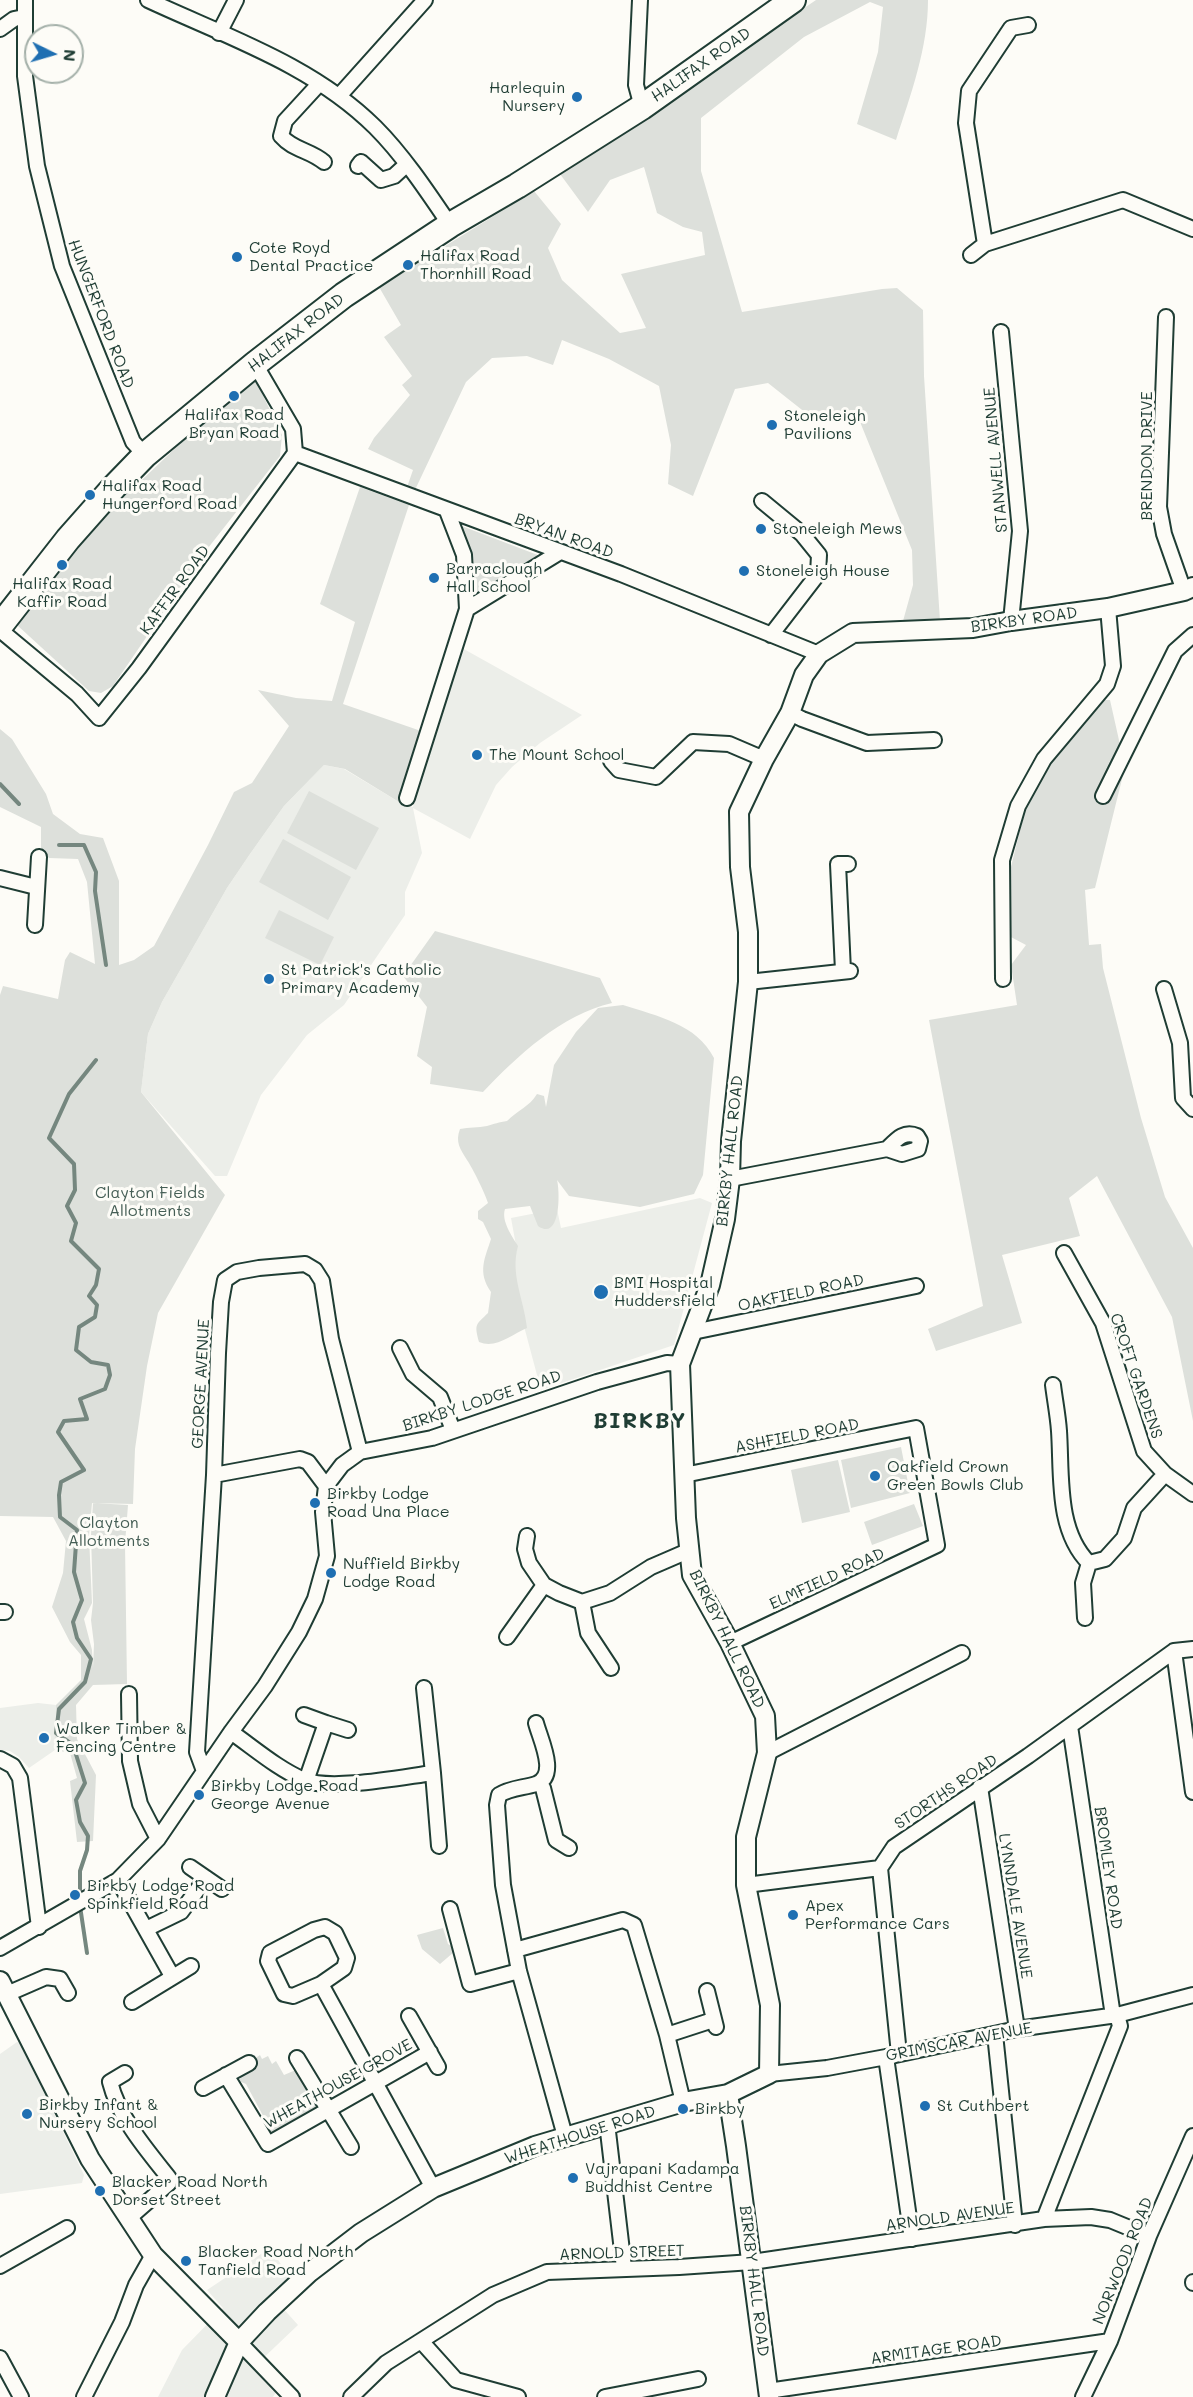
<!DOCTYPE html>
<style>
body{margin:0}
#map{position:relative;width:1193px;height:2397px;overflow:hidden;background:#fdfcf7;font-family:Mali,sans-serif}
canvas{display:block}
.north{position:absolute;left:24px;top:24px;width:60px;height:60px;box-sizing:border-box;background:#fdfcf7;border:2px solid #a4b0a9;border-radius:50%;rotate:95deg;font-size:16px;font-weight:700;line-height:24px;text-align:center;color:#1f3d34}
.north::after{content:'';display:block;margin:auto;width:21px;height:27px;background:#1f6fb2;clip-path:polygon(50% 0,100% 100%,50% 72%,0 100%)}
</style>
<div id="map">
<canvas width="1193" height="2397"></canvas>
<div class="north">N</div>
</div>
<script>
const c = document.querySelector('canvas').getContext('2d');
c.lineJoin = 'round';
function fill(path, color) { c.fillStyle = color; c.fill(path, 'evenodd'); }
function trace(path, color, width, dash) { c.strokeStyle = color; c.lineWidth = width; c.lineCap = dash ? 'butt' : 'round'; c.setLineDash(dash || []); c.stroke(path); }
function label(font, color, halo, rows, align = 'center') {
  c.font = font + ' Mali,sans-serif'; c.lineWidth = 6; c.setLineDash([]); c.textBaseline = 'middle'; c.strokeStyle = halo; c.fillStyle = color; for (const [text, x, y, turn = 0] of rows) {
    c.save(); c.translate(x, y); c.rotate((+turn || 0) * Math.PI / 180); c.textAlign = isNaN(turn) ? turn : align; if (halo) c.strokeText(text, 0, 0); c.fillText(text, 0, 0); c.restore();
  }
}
fill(new Path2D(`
 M462 648 582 715 540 743 512 767 496 785 470 839 413 808 422 853 405 892V915L344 1005 307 1035 261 1095 227 1176H215L141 1092 148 1034 162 1002 227 888 250 854 284 806 324 765 344 769 399 802 413 807 433 735Z
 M700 1198 712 1203 674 1345 541 1390 505 1255 517 1251 511 1218 557 1209 561 1228Z
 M38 1703 56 1705 55 1750 29 1768 19 1757 10 1751 0 1750V1708Z
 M17 2042 20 2043 84 2175 82 2183 0 2194V2054Z
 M270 2248 291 2279 272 2296 298 2325 255 2366 278 2389 273 2397H158L182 2350 223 2308 207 2290Z`), '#eceee9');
fill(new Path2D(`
 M816 0H928C928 48 911 94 896 140L857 124 878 52 883 7 870 2 804 37 701 118V171L742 312 882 289 897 288 923 310 924 376 940 621H903L913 585 912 550 856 412 816 421 768 383 735 389 693 496 668 484 671 445 659 386 609 359 562 340 553 365 527 356 492 358 466 382 414 492 406 490 413 470 368 449 374 438 410 395 402 385 412 376 384 337 401 325 379 287 534 191 561 224 548 248 562 280 620 333 646 328 621 274 705 255 702 232 683 227 657 213 644 167 610 180 588 212 560 174Z
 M256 381 282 435 280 456 201 557 113 686 101 693 89 691 17 625 103 517 186 438Z
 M360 487 409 505 343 704 421 731 399 802 345 769 324 765 284 806 250 854 227 888 162 1002 148 1034 141 1092 225 1195 158 1313 147 1366 135 1449 133 1504 92 1503 89 1536 92 1603 84 1619 92 1650 93 1668 94 1644 91 1620 93 1603 91 1535 93 1503 128 1505 125 1544 127 1684 93 1685 76 1705 77 1739 96 1775 93 1841 77 1842 70 1781 77 1778 70 1753 55 1750 56 1705 81 1680V1655L70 1642 52 1607 63 1573 66 1541 53 1517 0 1516V995L3 986 58 999 65 960 70 952 95 964 87 882 78 859 49 858 41 848V827L0 807V729L12 739 46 794 53 814 80 834 103 838 119 881V965L134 960 154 946 208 845 234 792 252 783 289 726 258 690 296 698 332 701 355 622 320 604Z
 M459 525 543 557 511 571 474 598 469 554Z
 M1097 700H1110L1125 767 1095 888 1085 890 1089 945 1101 944 1103 968 1141 1118 1165 1197 1193 1248V1421L1172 1317 1097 1176 1069 1198 1080 1236 1002 1255 1022 1323 936 1351 928 1329 983 1306 929 1020 1017 1005 1011 965 1026 945 1009 936 1008 879 1026 806 1049 759Z
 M309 791 379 828 356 870 287 833Z
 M283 839 351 877 328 920 259 882Z
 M279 910 334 937 320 965 265 938Z
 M435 931 600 978 612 1003C561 1015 518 1055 483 1092L430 1084 432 1067 417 1056 427 1007 403 976Z
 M623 1005C657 1016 697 1024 714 1058L703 1175 694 1194 640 1207 569 1196 557 1180C560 1191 561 1242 538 1226L530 1206 505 1209C501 1221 512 1236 518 1246 510 1275 524 1299 527 1328 511 1335 496 1349 479 1342 474 1323 476 1325 488 1313L491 1292C477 1272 485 1258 491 1239L483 1222 478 1219V1211L488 1203C486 1195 472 1167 467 1160 460 1149 455 1142 460 1129 469 1127 478 1128 487 1126 494 1124 499 1122 507 1121 518 1110 529 1107 537 1094L544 1096 546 1107 554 1065 576 1032 598 1008Z
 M901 1447 910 1493 851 1508 841 1460Z
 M838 1460 850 1512 802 1523 791 1470Z
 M914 1504 923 1526 872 1545 864 1522Z
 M443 1928 448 1944 453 1947 454 1952 440 1964 422 1949 417 1935Z
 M260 2055 262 2059 268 2056 272 2064 276 2061 284 2075 298 2069 319 2106 317 2110 311 2113 309 2111 278 2129 276 2136 267 2133 268 2125 246 2084 239 2081 243 2073 254 2067 251 2061Z`), '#dde0db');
trace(new Path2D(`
 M0 784 19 804
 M59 845H84L96 872 95 891 106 965
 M80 1898V1871L87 1850 88 1836 80 1822 76 1800 85 1783 73 1745 56 1733 59 1709 85 1682 91 1659 77 1638 73 1622 82 1600 74 1572 77 1530 60 1517 59 1495 61 1482 84 1470 58 1432 64 1421 87 1419 80 1399 105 1389 110 1375 108 1365 91 1362 76 1350 79 1327 95 1317 97 1305 89 1296 96 1285 99 1269 71 1241 76 1223 67 1206 75 1190 74 1164 49 1138 69 1094 96 1060
 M80 1906 87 1953`), '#75877f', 4);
const street = new Path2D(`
 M25 0V76L37 166 62 266 133 442 145 455
 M148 0C225 36 313 65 375 127 403 155 427 191 450 225
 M640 0 636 85 642 107
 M1028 25 1011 28 969 91 966 123 985 244 1123 200 1193 229
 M0 29 14 19 24 17
 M219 33 236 0
 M319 84 285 121 281 136C293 150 310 150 324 162
 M339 96 425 0
 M358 166 361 162 381 180 394 176 406 165
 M971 255 985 244
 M1166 317 1159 507 1164 534 1184 591
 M1001 332 1020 531 1011 621
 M295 453 621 574 819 654
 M762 501 802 534 819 555 818 574 771 635
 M467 609 560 552
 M0 630 77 694 99 718 139 668 295 453 293 429 255 364
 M790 713 802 719 867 743 934 740
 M611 761 619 770 656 777 693 742 729 744 764 759
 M1103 796 1175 651 1193 635
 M407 798 467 609 464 555 447 511
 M0 878 36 887
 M35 925 39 857
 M843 971 838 864H848
 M1003 979 1002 860 1018 806 1044 759 1107 684 1113 666 1108 608
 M748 982 850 971
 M1164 989 1180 1043 1183 1098 1193 1109
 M730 1179 887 1149C896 1140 904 1130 917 1136L920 1141 918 1149 902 1154 887 1149
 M1064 1253 1103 1323 1144 1451 1165 1474 1193 1494
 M693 1332 916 1286
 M400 1348 413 1374 440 1397 453 1430
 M1053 1385C1055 1401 1058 1416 1059 1431 1062 1475 1056 1530 1089 1563L1105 1559 1124 1538 1134 1508 1165 1474
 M214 1475 300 1459 308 1462 326 1486
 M684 1475 916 1428 937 1545 730 1643
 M527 1536 525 1549 529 1563 544 1585 559 1593 582 1602 610 1593 651 1567 688 1551
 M582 1602 588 1633 611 1668
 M0 1612H5
 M1085 1618 1083 1583 1089 1563
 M507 1637 544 1585
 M1174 1651 1193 1792
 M129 1694 130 1761 140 1804 158 1839
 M304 1715 326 1723
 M536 1723C540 1739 559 1776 536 1784 523 1788 510 1788 499 1795L497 1805 503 1885 519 1971 565 2136
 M1070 1726 1113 2016
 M231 1732C254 1748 278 1769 304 1780 332 1791 402 1777 433 1773L424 1688
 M767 1753 962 1653
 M0 1759 13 1766 20 1778 39 1927
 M204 1771 197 1752 214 1475 218 1353 221 1302 225 1280 237 1272 259 1268 305 1264 315 1270 322 1281 331 1339 360 1452
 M433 1773 439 1846
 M306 1781 326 1723 348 1730
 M539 1783 543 1788 556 1840 569 1848
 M980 1787 1017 2029
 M190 1867 222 1889
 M118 1880 172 1976
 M746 1885 880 1868
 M450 1909 470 1984 519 1971
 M146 1929 181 1912 206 1878
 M0 1948 118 1880 158 1839 231 1732 265 1686 299 1632 315 1599 327 1556 323 1512 326 1486 342 1465 360 1452 432 1438 597 1382 667 1363 680 1364
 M515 1950 623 1920 634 1925 667 2035 683 2102
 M321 1984 344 1968 347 1958 335 1933 325 1927 314 1930 270 1953 268 1961 284 1994 293 1996 321 1984 433 2188
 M707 1991 716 2027
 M7 1994 46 1977 60 1979 68 1993
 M132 2002 191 1966
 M409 2016 438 2067
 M995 2034 1015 2225
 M667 2035 713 2020
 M899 2054 880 1868 894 1847 1028 1756 1174 1651 1193 1649
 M886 2057 912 2239
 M297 2058 351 2147
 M125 2073 110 2082C119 2118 146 2149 169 2178V2183L129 2218
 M769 2074 827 2068 886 2057 1017 2029 1117 2015 1193 1995
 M226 2075 268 2144 430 2052
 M203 2088 249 2063
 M607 2123 624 2268
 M1044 2219 1120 2026 1117 2015
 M0 2266 67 2228
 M1193 2283V2282
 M421 2341 456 2380 518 2397
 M239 2342 292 2397
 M0 2358 21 2397
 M768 2391 1110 2341
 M84 2397 122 2322 136 2285 153 2255
 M351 2397 386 2363 493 2295 547 2272 679 2267 752 2262 1044 2219 1091 2217 1110 2220 1149 2236
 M605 2397 698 2379
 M1083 2397 1110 2341 1149 2236 1193 2136`);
const secondary = new Path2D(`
 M0 1981 90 2159 153 2255 239 2342
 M728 2094 736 2146 769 2397
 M215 2397 239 2342 267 2312 310 2272 361 2233 433 2188 535 2146 683 2102 728 2094 769 2074 770 2005 746 1885V1837L767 1753 765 1716 730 1643 692 1575 686 1518 680 1364 710 1285 725 1219 730 1179 731 1141 748 982V932L740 867 739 812 764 759 790 713 804 675 819 654 853 633 973 628 1011 621 1108 608 1184 591 1193 587`);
const highway = new Path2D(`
 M0 626 68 539 114 487 145 455 255 364 344 295 450 225 517 186 642 107 793 0`);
trace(street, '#1f3d34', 18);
trace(secondary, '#1f3d34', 22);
trace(highway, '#1f3d34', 28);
trace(street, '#fdfcf7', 14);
trace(secondary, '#fdfcf7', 18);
trace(highway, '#fdfcf7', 24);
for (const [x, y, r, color] of [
 [577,97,6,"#1f6fb2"],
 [237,257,6,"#1f6fb2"],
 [408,265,6,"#1f6fb2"],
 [234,396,6,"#1f6fb2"],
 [772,425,6,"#1f6fb2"],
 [90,495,6,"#1f6fb2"],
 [761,529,6,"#1f6fb2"],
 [62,565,6,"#1f6fb2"],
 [744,571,6,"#1f6fb2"],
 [434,578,6,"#1f6fb2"],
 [477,755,6,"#1f6fb2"],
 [269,979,6,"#1f6fb2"],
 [601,1292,8,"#1f6fb2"],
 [875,1476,6,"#1f6fb2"],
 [315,1503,6,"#1f6fb2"],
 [331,1573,6,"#1f6fb2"],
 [44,1738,6,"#1f6fb2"],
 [199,1795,6,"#1f6fb2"],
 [75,1895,6,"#1f6fb2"],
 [793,1915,6,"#1f6fb2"],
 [925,2106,6,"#1f6fb2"],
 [683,2109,6,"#1f6fb2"],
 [27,2114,6,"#1f6fb2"],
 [573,2178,6,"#1f6fb2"],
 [100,2191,6,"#1f6fb2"],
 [186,2261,6,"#1f6fb2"]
]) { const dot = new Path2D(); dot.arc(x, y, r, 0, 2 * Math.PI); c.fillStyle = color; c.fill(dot); trace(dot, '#fdfcf7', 2); }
label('16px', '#1f3d34', '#fdfcf7', [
 ["HALIFAX ROAD",701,65,-35],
 ["HUNGERFORD ROAD",101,314,69],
 ["HALIFAX ROAD",296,333,-38],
 ["BRENDON DRIVE",1147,456,-90],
 ["STANWELL AVENUE",996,460,-95],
 ["BRYAN ROAD",564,536,20],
 ["KAFFIR ROAD",175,590,-54],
 ["BIRKBY ROAD",1024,620,-8],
 ["BIRKBY HALL ROAD",730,1151,-84],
 ["OAKFIELD ROAD",801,1293,-12],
 ["CROFT GARDENS",1136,1376,71],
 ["GEORGE AVENUE",201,1384,-87],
 ["BIRKBY LODGE ROAD",482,1401,-18],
 ["ASHFIELD ROAD",797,1436,-11],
 ["ELMFIELD ROAD",827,1579,-25],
 ["BIRKBY HALL ROAD",727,1639,64],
 ["STORTHS ROAD",946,1792,-34],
 ["BROMLEY ROAD",1108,1868,82],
 ["LYNNDALE AVENUE",1015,1906,81],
 ["GRIMSCAR AVENUE",959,2042,-11],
 ["WHEATHOUSE GROVE",338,2084,-29],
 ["WHEATHOUSE ROAD",580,2135,-18],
 ["ARNOLD AVENUE",950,2217,-8],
 ["ARNOLD STREET",622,2253,-2],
 ["NORWOOD ROAD",1123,2261,-68],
 ["BIRKBY HALL ROAD",754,2281,83],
 ["ARMITAGE ROAD",936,2350,-8]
]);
label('16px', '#1f3d34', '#fdfcf7', [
 ["Harlequin",565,88,"right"],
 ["Nursery",565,106,"right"],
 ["Cote Royd",249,248],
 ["Dental Practice",249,266],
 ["Halifax Road",420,256],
 ["Thornhill Road",420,274],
 ["Halifax Road",234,415,"center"],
 ["Bryan Road",234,433,"center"],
 ["Stoneleigh",784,416],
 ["Pavilions",784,434],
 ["Halifax Road",102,486],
 ["Hungerford Road",102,504],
 ["Stoneleigh Mews",773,529],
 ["Barraclough",446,569],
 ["Hall School",446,587],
 ["Stoneleigh House",756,571],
 ["Halifax Road",62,584,"center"],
 ["Kaffir Road",62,602,"center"],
 ["The Mount School",489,755],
 ["St Patrick's Catholic",281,970],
 ["Primary Academy",281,988],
 ["BMI Hospital",614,1283],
 ["Huddersfield",614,1301],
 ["Oakfield Crown",887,1467],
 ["Green Bowls Club",887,1485],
 ["Birkby Lodge",327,1494],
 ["Road Una Place",327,1512],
 ["Nuffield Birkby",343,1564],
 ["Lodge Road",343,1582],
 ["Walker Timber &",56,1729],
 ["Fencing Centre",56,1747],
 ["Birkby Lodge Road",211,1786],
 ["George Avenue",211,1804],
 ["Birkby Lodge Road",87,1886],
 ["Spinkfield Road",87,1904],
 ["Apex",805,1906],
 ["Performance Cars",805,1924],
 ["Birkby Infant &",39,2105],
 ["Nursery School",39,2123],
 ["St Cuthbert",937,2106],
 ["Birkby",695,2109],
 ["Vajrapani Kadampa",585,2169],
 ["Buddhist Centre",585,2187],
 ["Blacker Road North",112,2182],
 ["Dorset Street",112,2200],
 ["Blacker Road North",198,2252],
 ["Tanfield Road",198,2270]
], 'left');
label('16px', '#455e55', '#fdfcf7', [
 ["Clayton Fields",150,1193],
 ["Allotments",150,1211],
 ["Clayton",109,1523],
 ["Allotments",109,1541]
]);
c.letterSpacing = '1.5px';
label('bold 22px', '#1f3d34', '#fdfcf7', [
 ["BIRKBY",640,1421]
]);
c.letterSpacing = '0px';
</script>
